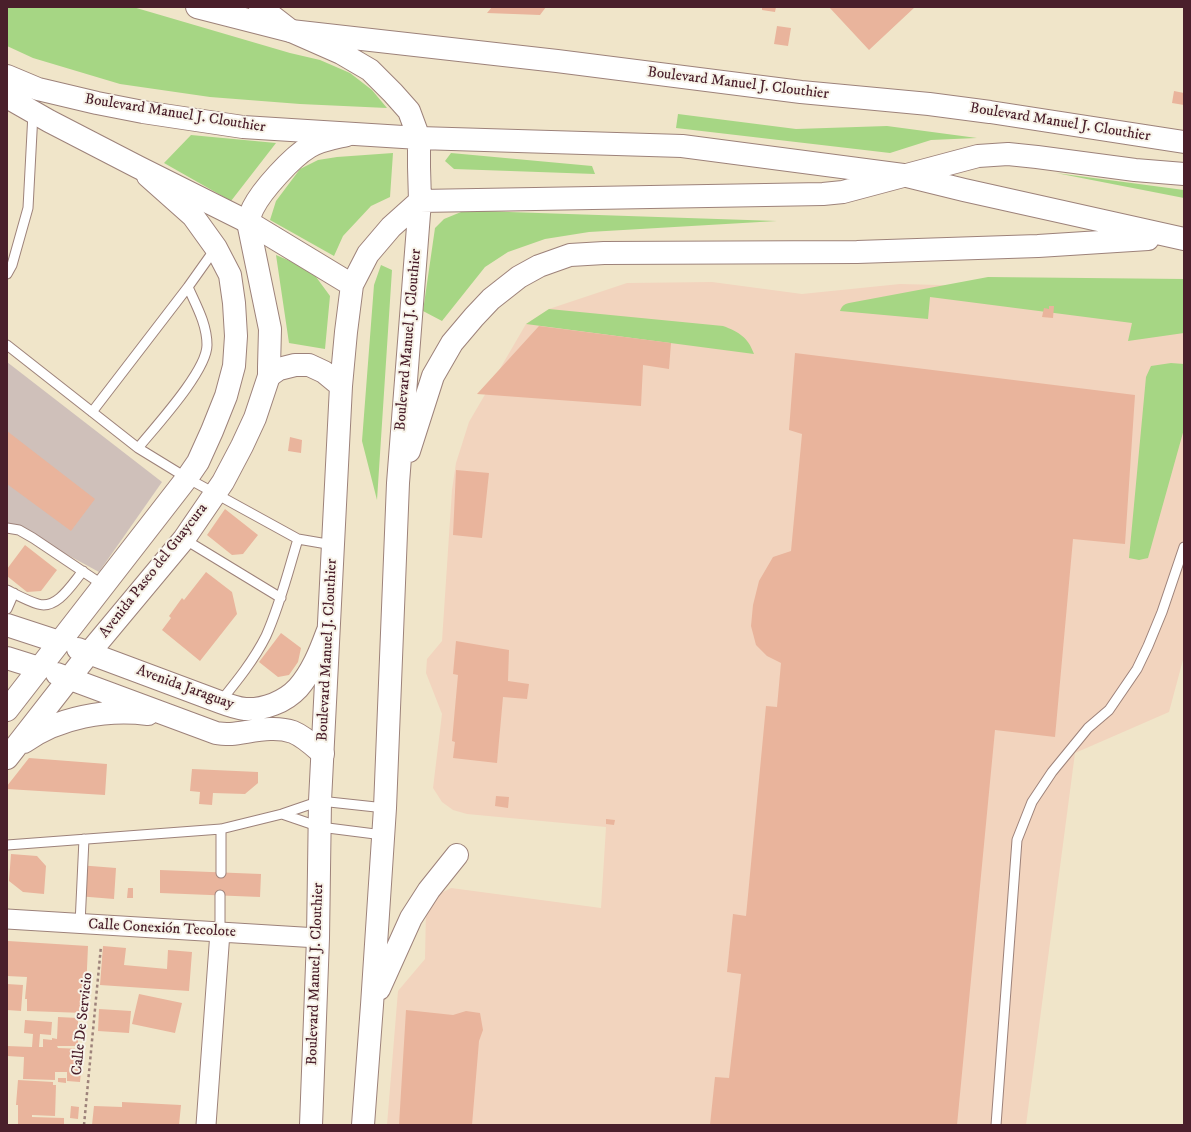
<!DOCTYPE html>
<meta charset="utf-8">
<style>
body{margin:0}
#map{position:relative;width:1191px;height:1132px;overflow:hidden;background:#f0e5c9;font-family:"IM FELL DW Pica",serif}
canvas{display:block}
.frame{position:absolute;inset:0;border:8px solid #4a1f2b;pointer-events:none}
</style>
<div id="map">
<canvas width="1191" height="1132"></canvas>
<div class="frame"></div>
</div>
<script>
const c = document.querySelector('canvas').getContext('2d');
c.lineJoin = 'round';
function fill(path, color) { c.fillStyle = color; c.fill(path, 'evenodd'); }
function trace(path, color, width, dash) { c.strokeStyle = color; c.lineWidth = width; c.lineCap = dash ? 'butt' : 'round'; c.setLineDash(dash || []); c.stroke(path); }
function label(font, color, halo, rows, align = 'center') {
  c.font = font + ' "IM FELL DW Pica",serif'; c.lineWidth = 4; c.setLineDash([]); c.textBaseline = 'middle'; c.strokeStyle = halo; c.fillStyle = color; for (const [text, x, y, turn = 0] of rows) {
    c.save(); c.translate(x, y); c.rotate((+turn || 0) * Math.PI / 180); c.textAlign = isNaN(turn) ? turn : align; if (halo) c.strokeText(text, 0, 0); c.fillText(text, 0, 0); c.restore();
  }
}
fill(new Path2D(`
 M712 282 802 294 900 284 1184 291V656L1169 712 1075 753 1026 1125H387L398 991 425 959 426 910 435 896 451 888 601 908 606 827 467 814 453 810 442 802 433 788 442 714 426 673 427 659 442 641 452 490 456 463 469 422 526 324 549 309 627 283Z`), '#f2d4be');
fill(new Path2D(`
 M7 362 162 482 99 572 7 522Z`), '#cfc0ba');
fill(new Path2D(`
 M7 7H133L290 53 320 60 350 73 372 90 387 108 300 104 210 97 120 84 33 58 7 46Z
 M678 114 796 129 887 126 977 138 931 140 890 153 676 128Z
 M191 135 276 143 231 201 164 163Z
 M393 153 390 197 371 206 343 236 334 256 270 220 276 201 300 169 318 160 337 157Z
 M451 153 592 166 595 174 454 169 445 161Z
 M1056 173 1184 190V198Z
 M484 211 509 212 777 221 589 232 545 239 508 252 485 267 442 321 423 311 435 228 444 219 461 212Z
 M276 255 311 270 330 296 325 349 289 343Z
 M381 265 392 270 377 500 362 441 374 285Z
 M988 277 1184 279V333L1128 341 1132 323 930 297 928 319 840 311C842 306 844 304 849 303Z
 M549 309 723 326C739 332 748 337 754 354L526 324Z
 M1171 363 1184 364V429L1148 558 1139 560 1129 558 1146 377 1151 366Z`), '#a6d684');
fill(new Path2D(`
 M492 7H546L540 15 487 13Z
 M762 7H776L775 12 762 10Z
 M829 7H915L869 50Z
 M777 26 791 28 788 46 774 44Z
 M1174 91 1184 93V105L1172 103Z
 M1049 306H1054L1053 318 1042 317 1044 308 1049 309Z
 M539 326 671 343 669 369 643 365 641 406 477 394Z
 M795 353 1135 395 1125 544 1073 539 1055 737 995 730 957 1125H710L715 1077 729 1078 741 974 727 972 733 914 746 916 766 706 777 707 781 663 767 656 756 645 751 626 753 605 759 581 773 557 791 551 802 434 789 430Z
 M7 431 95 499 71 531 7 484Z
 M290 437 302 440 301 453 288 451Z
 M456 470 489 473 482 538 453 535Z
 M225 509 258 535 243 554 232 555 207 535Z
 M25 545 57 570 41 591 27 592 7 576V569Z
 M206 572 232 592 237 614 200 661 162 630 171 618 169 616 182 598 184 600Z
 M281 633 301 648 298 662 289 675 278 677 259 662Z
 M456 641 509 650 508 681 529 684 527 699 503 697 497 763 453 758 455 742 452 741 458 675 453 674Z
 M29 758 107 764 105 795 7 789V786Z
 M192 769 258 772V783L245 794 213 793 212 805 199 804 200 792 190 791Z
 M496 796 509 797 508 808 495 806Z
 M606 819 615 820 614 825 606 824Z
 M11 854 37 856 46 866 44 894 23 892 9 881Z
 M78 865 116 868 114 899 77 896Z
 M160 870 261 874 260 897 160 893Z
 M128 888H133V898H127Z
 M8 941 88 946 85 1013 27 1011V999H25L27 977 7 976Z
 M103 946 126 948 124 965 167 969 168 950 192 952 189 991 100 985Z
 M7 984 23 985 21 1011 7 1010Z
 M139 994 182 1003 175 1033 132 1024Z
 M99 1009 131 1011 129 1033 98 1031Z
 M406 1010 453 1015 466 1011 480 1013 483 1030 479 1041 472 1125H399Z
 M58 1017 78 1018V1046H57L58 1048 83 1049 80 1082 67 1081V1072H55V1080L23 1079 24 1057 7 1056V1046L32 1047 33 1034 24 1033 25 1020 52 1022 51 1035 40 1034 39 1047H43V1039L52 1040V1038L57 1039Z
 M58 1078H66V1083L58 1082Z
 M18 1080 53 1082V1085H56L55 1116 32 1115V1117L64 1118V1125H18V1105H16Z
 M122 1102 181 1105 179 1125H92L94 1106 122 1107Z
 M71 1106 79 1107 78 1119 70 1118Z`), '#e9b49c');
const service = new Path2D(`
 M7 274 12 265 28 208 33 113
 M7 345 138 448 187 478 298 539 333 545
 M92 412 188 287 215 249
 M138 448C155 427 207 371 207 345 207 324 196 305 188 287
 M7 528 19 530 33 538 103 585
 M184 539 281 598
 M7 590C17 595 28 601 38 604 57 610 72 584 83 571
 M7 609 14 593
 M220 702C237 681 254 660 266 636 280 605 288 572 298 539
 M282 814 320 827 383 835
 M7 845 221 829 282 814 320 801 385 808
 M221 873V829
 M80 924 84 839
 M220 932V895
 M996 1125 1017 840 1032 802 1052 772 1088 728 1109 710 1137 669 1148 646 1162 612 1184 547`);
const minor = new Path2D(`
 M7 919 318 938
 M206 1125 220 932`);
const tertiary = new Path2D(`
 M260 7 291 31
 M7 625 59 642
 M7 658 39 668`);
const secondary = new Path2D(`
 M78 649 220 702C228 705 236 708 245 709 264 710 285 702 298 688 312 672 320 652 327 633
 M57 674 216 733C221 734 226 734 231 734 251 732 273 725 293 732 305 737 314 746 323 754
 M7 710 187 478 198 462 212 431 226 396 234 366 236 336 234 303 230 275 216 248 193 216 148 176
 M24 742C59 717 106 709 148 714
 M7 758 89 653 184 539 223 482 242 446 255 418 269 376V367L270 329 248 222C249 217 251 212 253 208 262 190 292 157 309 147 320 140 334 138 347 135`);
const primary = new Path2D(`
 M197 7 291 31 557 61 801 92 929 104 990 112 1184 142
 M291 31 341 53 370 70 393 93 409 111 419 138V167L420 201 398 483 385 808 372 1005 363 1125
 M7 76 38 89 97 103 143 112 243 127 419 138 682 146 903 175 964 190 1184 239
 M7 97 49 121 138 167 248 222 352 285
 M269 376 279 369 295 365H309L324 372 341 386
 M409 451 433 376 452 343 474 317 491 299 519 277 539 266 570 255 604 253 857 252 1038 246 1148 239
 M379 989 411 918 429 890 457 855
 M311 1125 318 938 320 801 341 386 346 332 352 285 368 254 391 227 420 201 823 194 843 192 978 156 1008 154 1037 157 1135 170 1184 174`);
trace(service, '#9d827a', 11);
trace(minor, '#9d827a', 21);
trace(tertiary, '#9d827a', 24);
trace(secondary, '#9d827a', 24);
trace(primary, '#9d827a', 24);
trace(new Path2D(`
 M84 1125 101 946`), '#9d827a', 2.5, [3, 3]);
trace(service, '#fff', 9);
trace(minor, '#fff', 19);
trace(tertiary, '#fff', 22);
trace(secondary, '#fff', 22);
trace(primary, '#fff', 22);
label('15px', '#4a1f2b', '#f7f3e8', [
 ["Boulevard Manuel J. Clouthier",738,84,7],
 ["Boulevard Manuel J. Clouthier",175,114,9],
 ["Boulevard Manuel J. Clouthier",1060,123,9],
 ["Boulevard Manuel J. Clouthier",409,340,-85],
 ["Avenida Paseo del Guaycura",154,571,-52],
 ["Boulevard Manuel J. Clouthier",328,650,-87],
 ["Avenida Jaraguay",185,688,20],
 ["Calle Conexión Tecolote",162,929,3],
 ["Boulevard Manuel J. Clouthier",316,974,-88],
 ["Calle De Servicio",83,1024,-84]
]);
</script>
